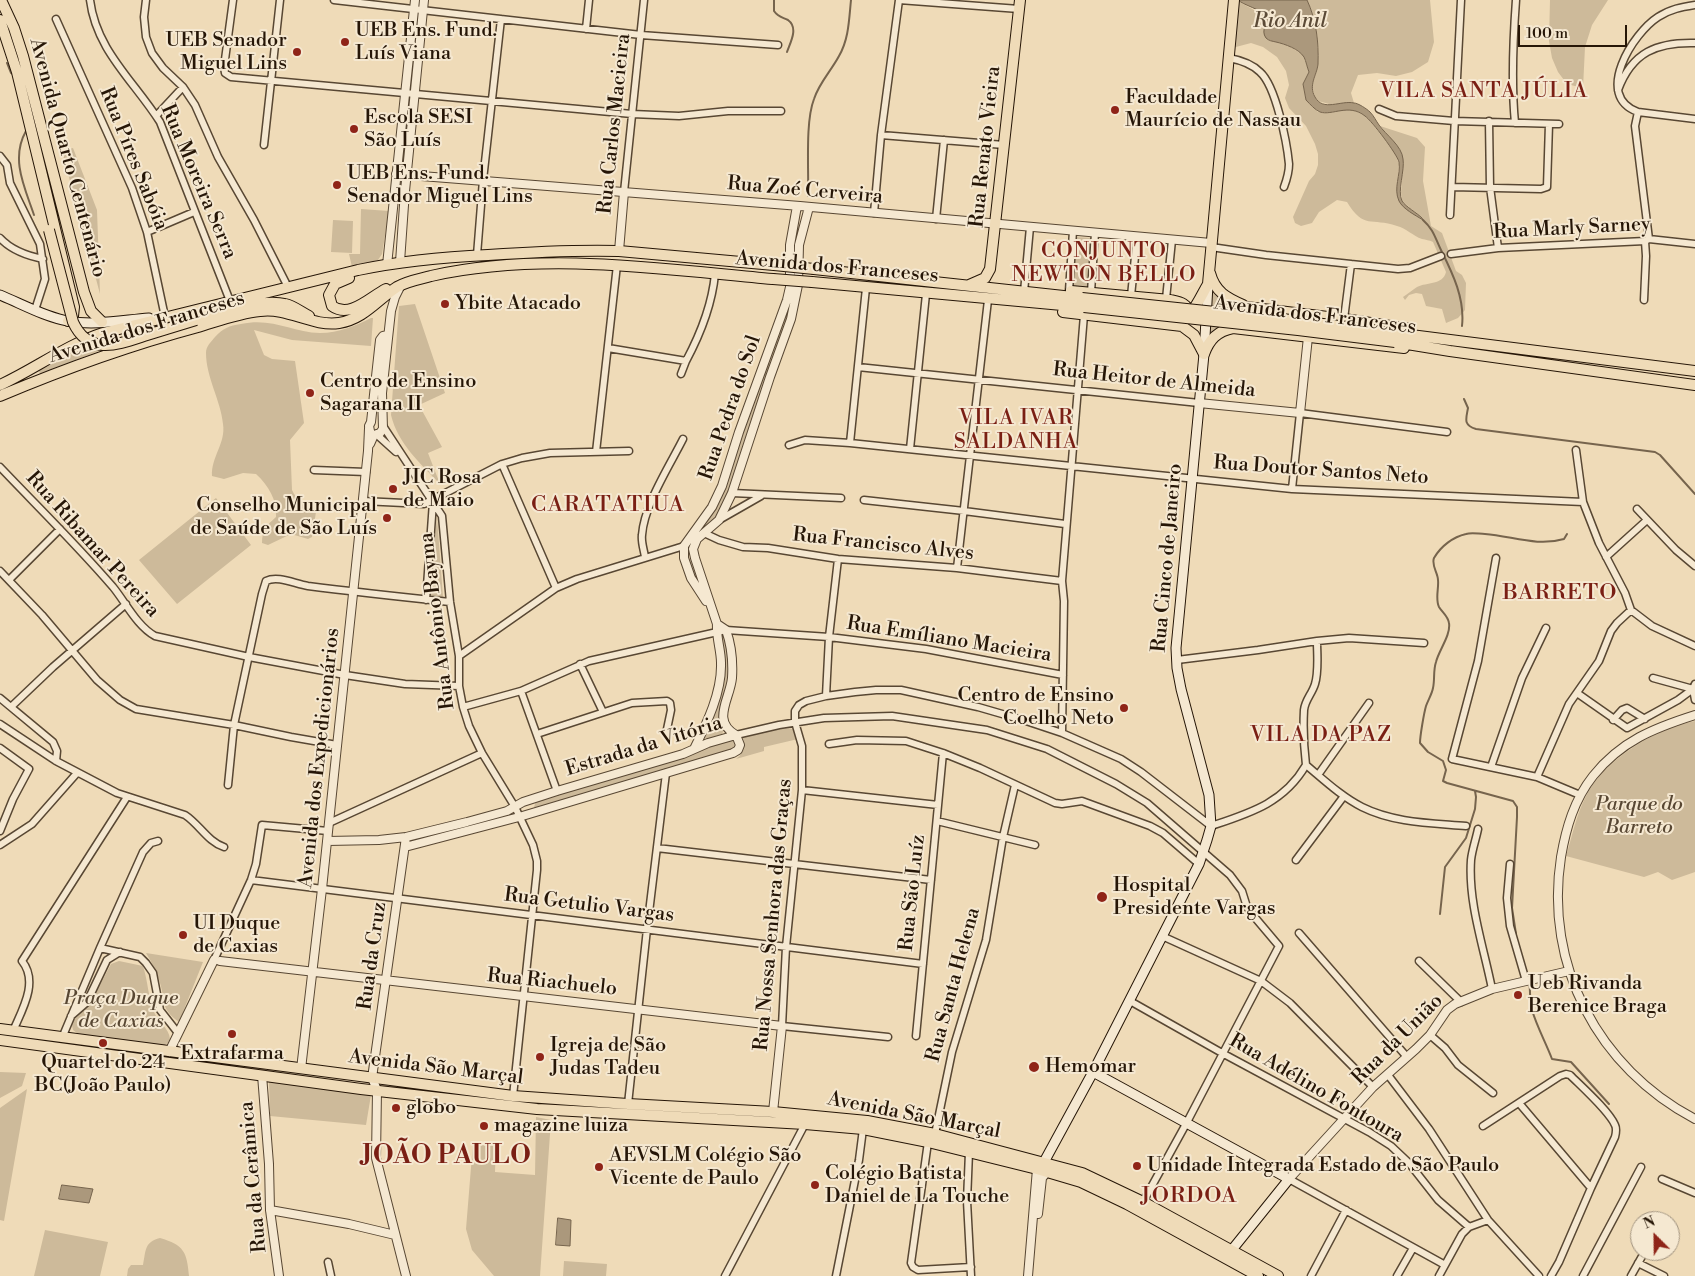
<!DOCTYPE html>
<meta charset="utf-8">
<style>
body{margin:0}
#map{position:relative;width:1695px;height:1276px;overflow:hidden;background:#efdbb8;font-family:"Libre Bodoni",serif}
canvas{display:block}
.north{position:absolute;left:1630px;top:1211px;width:50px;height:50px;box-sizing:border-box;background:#f5e8d1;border:1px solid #a29480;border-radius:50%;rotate:337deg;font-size:14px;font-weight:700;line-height:20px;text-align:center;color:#261607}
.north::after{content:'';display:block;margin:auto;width:18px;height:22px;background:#8f2418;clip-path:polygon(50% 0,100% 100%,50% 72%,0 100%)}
.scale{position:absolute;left:1518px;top:25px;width:109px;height:22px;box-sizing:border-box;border:2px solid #261607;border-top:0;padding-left:6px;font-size:15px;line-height:18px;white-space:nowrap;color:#261607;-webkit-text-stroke:4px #f5e8d1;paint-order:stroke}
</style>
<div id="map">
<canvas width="1695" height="1276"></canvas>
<div class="north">N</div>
<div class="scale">100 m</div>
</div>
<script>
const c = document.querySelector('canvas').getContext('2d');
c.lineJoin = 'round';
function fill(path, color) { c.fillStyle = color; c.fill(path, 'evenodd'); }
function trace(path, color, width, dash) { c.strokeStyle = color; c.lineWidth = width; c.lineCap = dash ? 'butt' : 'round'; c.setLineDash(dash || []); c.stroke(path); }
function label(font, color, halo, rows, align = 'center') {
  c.font = font + ' "Libre Bodoni",serif'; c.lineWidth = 4; c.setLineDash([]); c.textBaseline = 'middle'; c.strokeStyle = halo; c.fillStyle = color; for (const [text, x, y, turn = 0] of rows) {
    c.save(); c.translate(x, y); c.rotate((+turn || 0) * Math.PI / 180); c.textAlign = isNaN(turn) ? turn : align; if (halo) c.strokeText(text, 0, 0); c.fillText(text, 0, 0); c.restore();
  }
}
fill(new Path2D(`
 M1307 0H1430L1434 42 1428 62 1412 72 1396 76 1377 73 1358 75 1351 93 1354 103 1333 105 1318 101C1307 85 1316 80 1318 64 1320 44 1316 18 1307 0Z
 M1550 0H1608L1592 25 1585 47 1583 88 1567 84 1558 72 1552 58 1549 41Z
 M1238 1 1254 10 1261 11 1265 16 1268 40 1286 44 1303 55 1309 72 1303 84 1306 100 1318 112 1325 113 1340 110H1353L1365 115 1395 152 1399 164 1397 190 1399 201 1410 208 1402 201 1401 192 1402 182 1399 149 1380 126 1417 138 1425 147 1423 181 1431 226 1442 233 1456 271 1462 275 1466 283 1465 310 1458 318 1446 323 1442 309 1426 306 1422 294 1416 293 1409 295 1405 300 1403 297C1408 294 1412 290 1417 287 1427 282 1443 285 1446 272L1433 242C1429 240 1426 240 1422 239 1413 236 1406 228 1397 226 1371 217 1364 230 1347 202L1337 200 1319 212 1312 223 1301 226 1295 223 1293 217 1309 181 1315 174 1318 165V154L1315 144 1306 126 1289 108 1285 98 1289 85 1286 71 1277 57 1263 47 1251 43 1232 48Z
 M73 148 97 210 100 294 62 151Z
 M361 209 389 211 382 254 378 260 352 267 349 254H360Z
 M333 220 353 221 352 253 331 252Z
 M1075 237 1092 238 1088 288 1072 287Z
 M1211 291 1227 304 1226 324 1209 336Z
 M415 304 445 393 419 405 442 447 428 453 440 484C420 463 398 444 391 415L399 306Z
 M371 318H373L371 346 292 340 254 330 264 355 272 359 295 361 304 423 290 440 292 490C296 501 309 505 316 512L312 537 308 539 291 534 268 545 262 543C262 530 267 525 276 517 277 500 269 486 256 474L243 473 224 479 212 476C211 457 226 443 223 424 221 401 206 377 206 353 206 346 211 342 215 337 223 328 229 326 241 324 272 317 291 332 320 333 339 333 355 326 371 318Z
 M117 335 118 341 109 347 40 374 39 371 85 346Z
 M769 358 768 377 730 491C724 505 718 518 706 528L703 527Z
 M216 498 251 545 177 604 139 560Z
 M437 517 443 597 429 596Z
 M722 634H724L727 644 728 673 726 687 721 705 723 732 722 734 706 739 704 736 718 700Z
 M1695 721V872L1672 880 1658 872 1644 877 1566 856C1572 837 1576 816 1585 798 1603 760 1655 729 1695 721Z
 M786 727 795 730 798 739 764 747V751L736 759C746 751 743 747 743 736Z
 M730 739 735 741 737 745 734 750 537 809 534 807 536 801Z
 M146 953 203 962 179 1022C160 1008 166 1003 160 983 157 972 152 963 146 953Z
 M119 961 143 966C148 981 148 997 154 1012 158 1022 169 1028 170 1039L168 1043 161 1047 81 1036 73 1030 72 1025 73 1021 90 1004 111 964Z
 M0 1072 26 1073 22 1086 0 1098Z
 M269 1081 371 1095 366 1125 270 1116Z
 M27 1089 4 1221 0 1220V1108Z
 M536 1117 551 1120 540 1276H494L472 1250 466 1229 473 1143 496 1145 495 1172 535 1175Z
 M45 1230 108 1242 100 1276H34Z
 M160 1238C184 1245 187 1252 189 1276H127L128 1269 131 1265H143C146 1251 144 1242 160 1238Z
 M564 1261 607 1264 606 1276H563Z`), '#cdba9a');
const water = new Path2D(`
 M1238 0H1307C1316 19 1319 42 1318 64 1317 75 1308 85 1315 97 1323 112 1341 100 1354 103 1358 103 1367 109 1370 112 1374 116 1376 121 1379 125 1386 135 1402 146 1403 159 1405 170 1397 191 1402 201 1406 207 1417 213 1422 218L1423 220C1415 215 1403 209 1399 201 1393 188 1401 175 1399 162 1397 154 1372 121 1365 116 1349 103 1332 116 1320 112 1315 110 1310 104 1306 100L1303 84 1309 72C1307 67 1306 61 1304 57 1299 49 1285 44 1276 42 1272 41 1269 41 1266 38 1260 30 1269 23 1265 15 1262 10 1243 5 1238 0Z
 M62 1185 93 1189 89 1203 59 1199Z
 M558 1218 571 1220 570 1246 556 1245Z`);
fill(water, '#ab987c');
trace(water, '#76644d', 1);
trace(new Path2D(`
 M774 0V11C778 17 782 17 788 20 799 28 790 43 787 52
 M7 63 11 73 14 75
 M26 131C10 159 25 188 34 215
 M808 196C809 170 805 122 814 99 819 83 831 71 839 56 849 39 849 19 851 0
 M1423 220C1434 230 1435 238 1441 250 1453 274 1465 299 1462 326
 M1464 399 1468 408C1466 419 1463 425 1476 429L1655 452 1660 455 1695 494
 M1440 914 1445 867 1466 838 1475 809 1476 797 1475 791
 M1516 934 1512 908 1517 817V807L1513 801 1447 783 1443 781 1446 770 1443 761 1428 752 1420 743C1420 736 1424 713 1426 706 1428 700 1432 694 1433 688 1435 679 1433 671 1436 662 1439 650 1451 635 1449 623 1448 616 1442 612 1439 607 1435 599 1439 588 1438 580 1438 573 1431 565 1434 558 1441 546 1453 537 1466 534 1472 532 1479 534 1485 534 1512 536 1537 547 1564 539L1567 534
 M1529 982C1531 992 1529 1001 1532 1010 1537 1027 1546 1043 1552 1059L1571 1062 1609 1104`), '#76644d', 2);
const minor = new Path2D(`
 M90 0C96 50 134 81 160 122L230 301
 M146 0 144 17 146 37 152 53 163 68 183 87 195 105 218 157 254 220 288 287
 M233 0 224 67 225 73 231 77 632 114 679 116 728 111H781
 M334 0 641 35 778 45
 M899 0 1019 9
 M1695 5C1682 7 1670 9 1658 17 1633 33 1593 96 1638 112L1695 119
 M56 19 132 188 147 232 165 317
 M586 29 589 0
 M1229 58C1240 60 1252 64 1260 72 1276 86 1287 143 1289 164 1289 173 1287 179 1284 187
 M1618 90C1632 52 1657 42 1695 43
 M1379 109 1396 116 1454 121 1559 124
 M1638 112 1635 126 1649 239
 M156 116 183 87
 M1489 121 1490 187 1498 248
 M1515 123C1511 82 1513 41 1516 0
 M881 135 1004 145
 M264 145 280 0
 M0 156 7 165 10 183 40 244 45 279 35 310
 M1452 187 1541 189 1547 187 1549 124
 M624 192 644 0
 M874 213 881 135 899 0
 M1450 215 1461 0
 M936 219 944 140
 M147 232 194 212
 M0 238C11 250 28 256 43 259
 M1211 247 1266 255 1398 269 1410 268 1441 256
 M1451 254 1498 248 1645 241 1649 239 1695 244
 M477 255 483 180 501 19
 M1069 291 1073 231
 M1024 292 1030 227
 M1091 292 1095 233
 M1131 296 1137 237
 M1166 299 1172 240
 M1644 300 1646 256 1645 241
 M1344 319 1351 264
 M608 348 686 361C701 333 712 305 715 274
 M858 367 1199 403
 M681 374 686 361
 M383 426 442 516 450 602 459 656V686L463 707 469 726 482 753 515 807 533 845 537 861V870L513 1096
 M376 434 396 452
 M850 443 866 288
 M789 445 805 440 850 443 1292 489 1583 502
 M910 449 926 294
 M1576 450 1583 502 1599 543 1625 593 1631 610 1652 626 1695 646
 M596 452 617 265
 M502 464 556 588
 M0 467C38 507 77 545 113 587 126 603 137 626 155 636L249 657 345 675 405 684 459 686
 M314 470 366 472
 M1292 489 1300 413 1447 432
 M732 493 841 498
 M864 500 964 511 1065 524
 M363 501 424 504 502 464 522 458 550 453 629 451
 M1637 509 1676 550 1695 566
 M719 520 761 496
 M704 533 719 540 743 547 768 548 838 559 957 568 1062 581
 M645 557C644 550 641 542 642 535 644 505 670 465 683 439
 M1606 557 1647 520
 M1496 558 1478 661 1452 759 1537 777 1580 795
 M957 568 988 300
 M0 571 42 615 97 680 120 700 136 709 234 725 291 737 337 745
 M9 580 60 529
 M426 600 433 502
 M459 656 556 588 577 579 684 546
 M1177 660 1258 650 1317 641 1349 638 1424 643
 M580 664 603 712
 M1653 678 1693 689
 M1695 684 1693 689 1695 700
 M521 691 557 791
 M1577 693 1627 728 1678 700 1693 689
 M826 696 829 637 838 559
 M0 698 53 742 57 751 56 761
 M12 706 53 667 126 604
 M463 707 521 691 589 661 726 630 829 637 926 649 1063 675
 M1613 720 1622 710 1627 708 1645 719
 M0 724 56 761 117 793 185 815C199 824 208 842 224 847
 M1062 733 1064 601 1062 581 1084 315
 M537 734 632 703 667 701 670 703 671 710 666 734
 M736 735 779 725 824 718 892 716 987 730 1047 749 1116 784 1147 803 1230 875 1242 891 1247 907 1252 914 1279 946 1186 1124 1143 1202
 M829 744 857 740 906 741 943 753 980 768 1055 803 1062 804 1082 801 1150 826 1163 833 1199 864
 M0 748 29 769 13 799 0 831
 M1306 765C1324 780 1342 797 1362 807 1394 823 1431 823 1466 826
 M1306 765C1304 748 1303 728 1304 710 1305 700 1312 694 1315 684 1319 671 1317 654 1317 641
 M1491 767 1522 678 1546 628
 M1318 775 1369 703
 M1537 777 1569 704 1599 661 1611 631 1617 623 1631 610
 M228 785 234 725 262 594 266 581C278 575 295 584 308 586 355 592 402 597 450 602
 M802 790 938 805
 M937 821 1035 845
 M329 823 482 753
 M1478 829C1476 839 1472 850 1471 860 1468 903 1484 948 1492 989
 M0 845 32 824 77 773
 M657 848 931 880
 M1296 860 1344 796
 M1510 864 1507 898 1510 926 1526 981
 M251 880 923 964
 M1299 933 1407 1057
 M1162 936 1261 981 1290 1003 1373 1087
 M100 948 140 957 146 963 153 973 160 1010 178 1033
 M218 961 214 960 251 880 256 864 262 825 328 831
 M1419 961 1461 1002
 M1130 1001 1222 1053 1369 1132 1391 1146 1409 1163 1438 1200 1469 1227
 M71 1016 87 1002 107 960 120 952
 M13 1031C22 1010 39 982 22 961L127 797
 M1430 1035 1445 1048 1458 1065 1493 1093
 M916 1036 943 753
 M888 1037 782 1026 786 947 802 790V746L795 722V711L799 705 806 701 826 696 855 692 876 690H901L978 707 1023 720 1062 733 1121 759 1141 772 1211 826C1250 813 1284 803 1306 765
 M62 1038 100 948 143 852 151 843 158 841
 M1388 1075 1429 1129 1488 1220 1539 1276
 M1519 1103 1591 1188 1559 1262 1551 1276
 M628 1104 647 929 666 773
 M1483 1126 1560 1076 1566 1074 1570 1075C1582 1087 1609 1111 1615 1125 1617 1129 1616 1133 1615 1137L1591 1188
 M935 1134 952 1052 986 940 1003 837 1015 785
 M928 1142 911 1263 913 1267 918 1270 971 1267
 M969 1152 967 1201 971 1276
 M1289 1179 1445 1265
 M1662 1179 1695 1193
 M328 1262 331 1276
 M1638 1263 1664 1276
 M725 1276 805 1124
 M836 1276 859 1160 863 1129
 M1311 1276 1346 1210
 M1397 1276 1413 1248
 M1439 1276 1462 1234 1469 1227 1488 1220
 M1583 1276 1641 1167
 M1631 1276 1645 1251`);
const tertiary = new Path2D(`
 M396 174 800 206 1211 243
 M619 251 624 192
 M400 262 405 191 424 0
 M387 265 415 0
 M1199 403 1300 413 1308 337
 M370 431 369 426 371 422 380 340 383 336 388 335
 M370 444 374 435 380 433 383 429 382 393 391 311 395 297 401 285
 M706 601 691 578 684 558V546L712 507 722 486 739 432 787 300 790 287V245L797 206
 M717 624 726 630C731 644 733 662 732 678 730 699 711 721 736 735
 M1695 715C1654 728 1621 741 1593 776 1574 800 1566 828 1561 857 1544 965 1598 1068 1695 1119
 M694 749C707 723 722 692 721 663 721 650 716 637 717 624L695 558 693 549 697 539 719 520 732 493 770 377 791 319 798 285 799 245 809 207
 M327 841 379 840 406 837 467 822 507 811 523 802 557 791 683 754 708 743 736 735
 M405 847 519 817 733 753 738 750 740 745 736 735
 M220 961 782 1026 773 1112
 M169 1052 214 960
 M301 1069 322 889 368 451 369 428
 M262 1075 269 1164 270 1210 279 1276
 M1289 1179 1373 1087 1416 1049 1430 1035 1447 1010 1455 1004 1492 989 1569 971
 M270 1210 349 1224 395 1235
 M1038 1214 1042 1178 1047 1172
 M406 1276 376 1158 377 1090 372 1078 406 837
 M1028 1276 1037 1169`);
const secondary = new Path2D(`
 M0 295C22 304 45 317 68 321 95 326 123 320 149 318
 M1093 1072 1289 1179 1231 1251
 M1039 1167 1044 1162 1093 1072 1199 864 1207 840 1211 826 1209 795 1181 689 1177 668 1176 648 1204 354 1208 285`);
const primary = new Path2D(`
 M1 0 14 28 23 56 84 292 91 311 102 322
 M0 20 17 72 74 307 73 316 68 321
 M814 269 1082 298
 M1210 273C1215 292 1227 298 1243 305
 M349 278 335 284 329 295 332 306C350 319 370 297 386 289
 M812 282 1084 307
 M969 285 985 278 990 269 1020 0
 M1071 291 1170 300C1179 302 1188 303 1189 314
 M1063 312 1182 326 1194 335 1204 354
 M196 320C219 313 262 298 285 304 294 306 301 312 309 316
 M1226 321C1225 312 1229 307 1238 306L1344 319 1410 329
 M1170 324C1191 323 1199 299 1208 284L1234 0
 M1395 333 1695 371
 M1395 342 1450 351 1695 385
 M1204 354C1209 340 1217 331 1233 328L1404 348
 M0 385C35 369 66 345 103 333L358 270C401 261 445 257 488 255 532 252 576 250 619 251L774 265
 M0 396C64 369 131 345 198 327 218 321 239 313 260 311 288 307 312 327 339 323 364 319 377 300 397 287 407 281 420 279 431 276 542 251 661 269 773 279
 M0 1029 513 1096 628 1104 773 1112 867 1121 935 1134 1082 1173 1143 1202 1278 1276
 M0 1040 361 1089 537 1109 805 1124 863 1129 928 1142 1037 1169 1081 1182 1127 1204 1258 1276`);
trace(minor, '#584733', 9);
trace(tertiary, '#584733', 10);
trace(secondary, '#261607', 11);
trace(primary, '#261607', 12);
trace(minor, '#f5e8d1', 6);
trace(tertiary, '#f5e8d1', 8);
trace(secondary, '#f5e8d1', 9);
trace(primary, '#efdbb8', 10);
const primaryBridge = new Path2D(`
 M49 230 73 322C89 357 119 344 147 335 163 330 180 325 196 320
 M774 265 814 269
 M773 279 812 282
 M1082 298 1291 320 1395 333
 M1084 307 1298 330 1395 342`);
trace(primaryBridge, '#261607', 12, []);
trace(primaryBridge, '#efdbb8', 10);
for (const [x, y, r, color] of [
 [345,42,5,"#8f2418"],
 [297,52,5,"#8f2418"],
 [1115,110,5,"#8f2418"],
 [354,129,5,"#8f2418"],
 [337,185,5,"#8f2418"],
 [445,304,5,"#8f2418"],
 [310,393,5,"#8f2418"],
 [393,489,5,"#8f2418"],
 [387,518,5,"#8f2418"],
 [1124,708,5,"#8f2418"],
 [1102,897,6,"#8f2418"],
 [183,935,5,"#8f2418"],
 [1518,995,5,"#8f2418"],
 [232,1034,5,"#8f2418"],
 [103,1043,5,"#8f2418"],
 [540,1057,5,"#8f2418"],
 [1034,1067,6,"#8f2418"],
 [396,1108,5,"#8f2418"],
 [484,1126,5,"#8f2418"],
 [1137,1166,5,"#8f2418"],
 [599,1167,5,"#8f2418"],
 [815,1185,5,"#8f2418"]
]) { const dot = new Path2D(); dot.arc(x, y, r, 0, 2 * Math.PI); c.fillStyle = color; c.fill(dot); trace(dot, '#f5e8d1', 2); }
label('20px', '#261607', '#f5e8d1', [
 ["UEB Ens. Fund.",355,31],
 ["Luís Viana",355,54],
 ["UEB Senador",287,41,"right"],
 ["Miguel Lins",287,64,"right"],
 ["Faculdade",1125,98],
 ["Maurício de Nassau",1125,121],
 ["Escola SESI",364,118],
 ["São Luís",364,141],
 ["UEB Ens. Fund.",347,174],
 ["Senador Miguel Lins",347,197],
 ["Ybite Atacado",455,304],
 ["Centro de Ensino",320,382],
 ["Sagarana II",320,405],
 ["JIC Rosa",403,478],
 ["de Maio",403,501],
 ["Conselho Municipal",377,506,"right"],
 ["de Saúde de São Luís",377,529,"right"],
 ["Centro de Ensino",1114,696,"right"],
 ["Coelho Neto",1114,719,"right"],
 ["Hospital",1113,886],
 ["Presidente Vargas",1113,909],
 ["UI Duque",193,924],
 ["de Caxias",193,947],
 ["Ueb Rivanda",1528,984],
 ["Berenice Braga",1528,1007],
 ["Igreja de São",550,1046],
 ["Judas Tadeu",550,1069],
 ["Extrafarma",232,1054,"center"],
 ["Quartel do 24",103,1063,"center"],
 ["BC(João Paulo)",103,1086,"center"],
 ["Hemomar",1045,1067],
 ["globo",406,1108],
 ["magazine luiza",494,1126],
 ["AEVSLM Colégio São",609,1156],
 ["Vicente de Paulo",609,1179],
 ["Unidade Integrada Estado de São Paulo",1147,1166],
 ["Colégio Batista",825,1174],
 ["Daniel de La Touche",825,1197]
], 'left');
label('20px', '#261607', '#f5e8d1', [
 ["Rua Carlos Macieira",615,124,-84],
 ["Rua Renato Vieira",986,147,-84],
 ["Avenida Quarto Centenário",67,158,75],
 ["Rua Píres Sabóia",133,159,68],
 ["Rua Moreira Serra",198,182,67],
 ["Rua Zoé Cerveira",805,191,5],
 ["Rua Marly Sarney",1572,229,-3],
 ["Avenida dos Franceses",837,268,5],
 ["Avenida dos Franceses",1315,316,7],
 ["Avenida dos Franceses",147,328,-17],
 ["Rua Heitor de Almeida",1154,381,6],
 ["Rua Pedra do Sol",731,408,-71],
 ["Rua Doutor Santos Neto",1321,471,4],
 ["Rua Ribamar Pereira",92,545,48],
 ["Rua Francisco Alves",883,545,6],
 ["Rua Cinco de Janeiro",1168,558,-85],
 ["Rua Antônio Bayma",438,621,-97],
 ["Rua Emíliano Macieira",949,640,9],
 ["Estrada da Vitória",644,747,-17],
 ["Avenida dos Expedicionários",320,758,-84],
 ["Rua São Luíz",913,893,-84],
 ["Rua Getulio Vargas",589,906,7],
 ["Rua Nossa Senhora das Graças",774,915,-85],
 ["Rua da Cruz",373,956,-82],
 ["Rua Riachuelo",552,983,6],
 ["Rua Santa Helena",954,985,-75],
 ["Rua da União",1398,1040,-45],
 ["Avenida São Marçal",436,1068,7],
 ["Rua Adélino Fontoura",1316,1089,30],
 ["Avenida São Marçal",914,1116,11],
 ["Rua da Cerâmica",254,1177,-95]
]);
label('italic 20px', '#584733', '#f5e8d1', [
 ["Parque do",1639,805],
 ["Barreto",1639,828],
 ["Praça Duque",121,999],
 ["de Caxias",121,1022]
]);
label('italic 21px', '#5b4a36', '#f5e8d1', [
 ["Rio Anil",1290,22]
]);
c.letterSpacing = '1px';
label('21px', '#7a1f14', '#f5e8d1', [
 ["VILA SANTA JÚLIA",1484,92],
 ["CONJUNTO",1104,252],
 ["NEWTON BELLO",1104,276],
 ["VILA IVAR",1016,419],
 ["SALDANHA",1016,443],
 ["VILA DA PAZ",1321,736]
]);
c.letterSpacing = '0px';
c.letterSpacing = '1px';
label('22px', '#7a1f14', '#f5e8d1', [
 ["CARATATIUA",608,506],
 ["BARRETO",1560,594],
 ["JORDOA",1189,1197]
]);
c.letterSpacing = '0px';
c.letterSpacing = '1px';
label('bold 25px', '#7a1f14', '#f5e8d1', [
 ["JOÃO PAULO",447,1157]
]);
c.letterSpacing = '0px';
</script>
